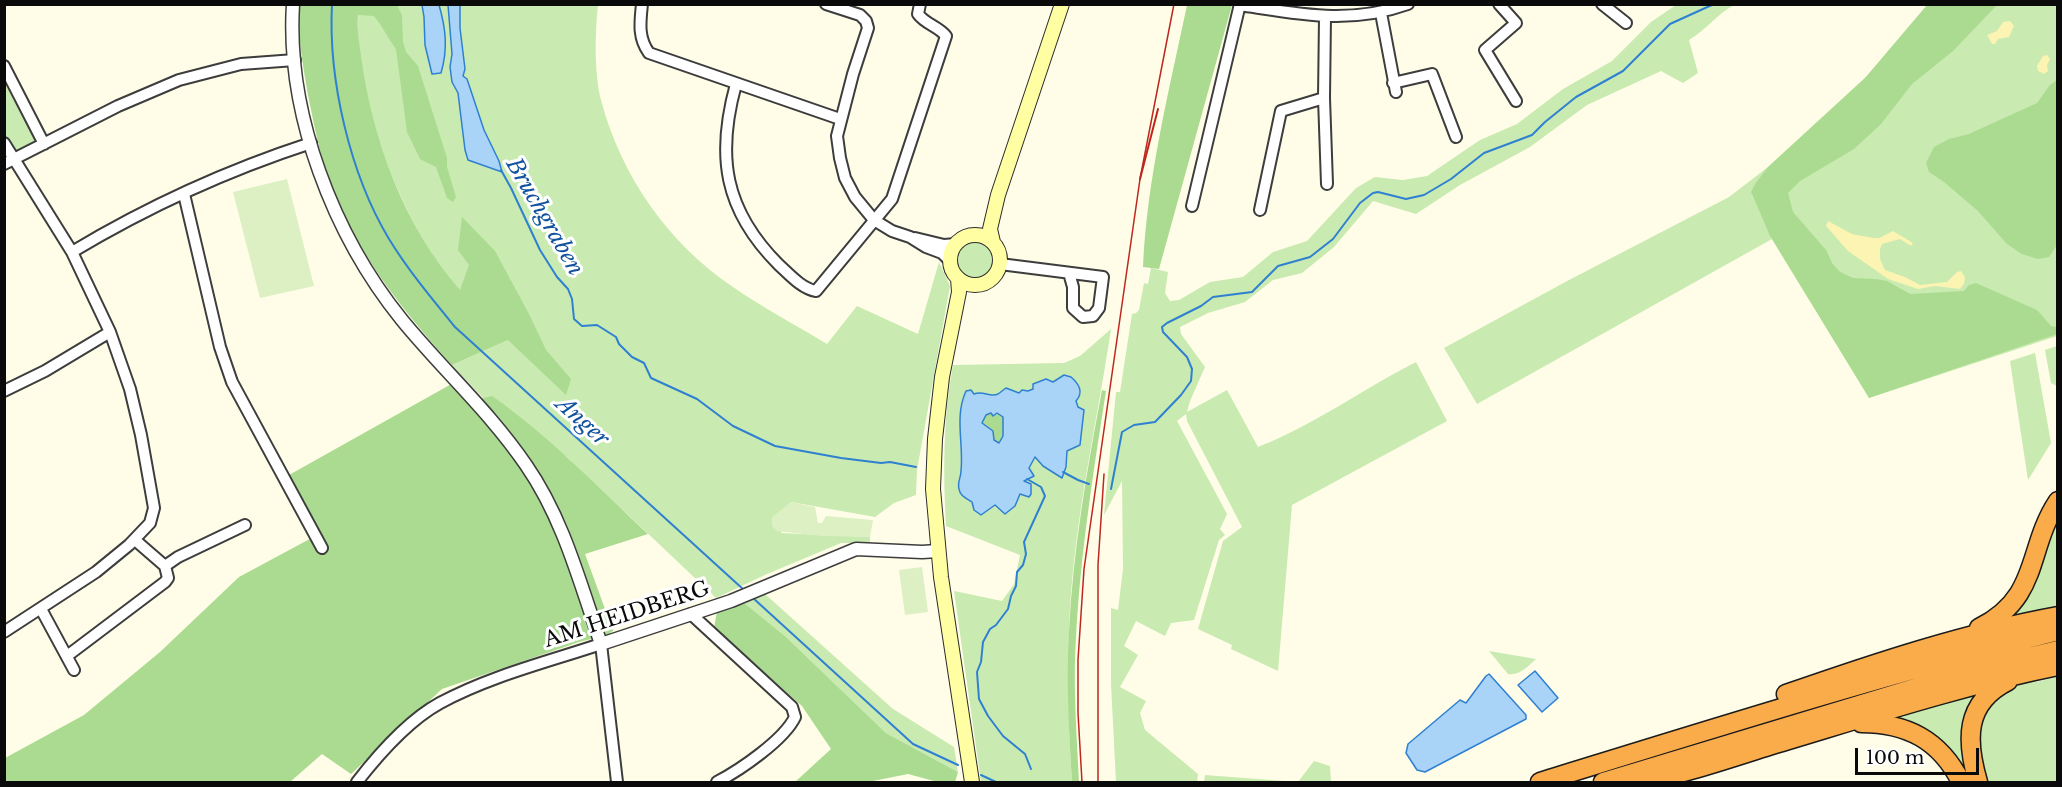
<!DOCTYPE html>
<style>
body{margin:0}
#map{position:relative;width:2062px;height:787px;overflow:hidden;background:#fffde7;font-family:"Libre Baskerville",serif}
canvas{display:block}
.frame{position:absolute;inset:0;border:6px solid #0a0a0a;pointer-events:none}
.scale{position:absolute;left:1855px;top:748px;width:124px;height:27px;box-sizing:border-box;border:3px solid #0a0a0a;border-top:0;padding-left:8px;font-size:18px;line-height:21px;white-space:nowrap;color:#0a0a0a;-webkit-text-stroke:4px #fff;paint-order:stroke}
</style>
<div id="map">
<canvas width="2062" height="787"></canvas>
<div class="frame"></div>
<div class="scale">100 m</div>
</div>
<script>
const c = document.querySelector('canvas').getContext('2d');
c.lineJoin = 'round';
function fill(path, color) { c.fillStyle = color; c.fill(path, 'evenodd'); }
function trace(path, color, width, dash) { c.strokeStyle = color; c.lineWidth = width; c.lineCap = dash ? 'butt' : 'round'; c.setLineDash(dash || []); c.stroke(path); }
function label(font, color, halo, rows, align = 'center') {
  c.font = font + ' "Libre Baskerville",serif'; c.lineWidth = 6; c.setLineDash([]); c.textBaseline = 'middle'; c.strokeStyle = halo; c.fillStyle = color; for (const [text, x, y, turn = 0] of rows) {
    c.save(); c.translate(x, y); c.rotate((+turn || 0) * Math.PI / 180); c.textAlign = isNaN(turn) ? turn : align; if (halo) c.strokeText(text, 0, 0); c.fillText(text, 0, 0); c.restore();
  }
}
fill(new Path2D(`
 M359 5H598C595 32 594 73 601 100 621 176 668 243 733 287 763 308 796 325 827 344L857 306 918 334 939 262 950 286 917 470 916 495 894 503 875 517 791 502 781 533 870 537V543H841L767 574 716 598 567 457 484 399 452 365 508 340C485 316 458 293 440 266 393 197 351 88 359 5Z
 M1676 5H1734C1717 14 1706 30 1689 40L1698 73 1683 83 1661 71 1587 105 1530 147 1460 185 1416 214 1373 201 1334 247 1302 273 1273 280 1245 302 1208 313 1180 327 1181 334 1205 367 1190 401 1187 412 1227 390 1258 447C1314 425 1363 389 1416 362L1447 421 1292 505 1278 671 1231 649 1232 645 1198 629 1223 541 1242 527 1187 421 1186 414 1177 421 1227 514 1220 529 1225 535 1219 540 1194 620 1171 623 1165 636 1136 621 1124 646 1138 655 1120 687 1146 701 1140 713 1145 730 1198 774 1197 782H1116L1111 684V608L1118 610 1123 569 1122 481 1104 515 1116 392H1120L1132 314 1136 313 1139 310 1144 283 1148 284 1151 268 1168 272 1165 293 1170 301 1179 300 1210 282 1243 277 1273 252 1307 241 1356 188 1375 177 1403 180 1427 176 1480 140 1517 124 1563 89 1612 61 1651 22Z
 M1931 5H2057V336L1869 398 1751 192 1772 239 1477 404 1444 348 1569 280 1729 197 1768 167 1865 78Z
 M4 72 41 142 14 155 5 138Z
 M955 260a20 20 0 1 1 40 0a20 20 0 1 1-40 0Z
 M1111 329C1096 429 1072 530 1069 632 1067 682 1069 732 1072 782H981L954 591 1002 601 1014 584 1020 555 946 526C943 472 943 418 953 365L1064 363 1080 356Z
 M2057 346H2058L2057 386 2051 383 2045 350Z
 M2035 353 2051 443 2028 480 2010 361Z
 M2057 511V611L1996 625Z
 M765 594 893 709 954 747 958 772 886 733 785 636 743 602Z
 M1489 651 1536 659C1528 666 1520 676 1508 674Z
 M2035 677 2036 682 2057 677V782H1981L1977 719 1997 692Z
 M1984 686 1966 716 1962 739 1971 782 1880 716Z
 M1314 761 1330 766 1331 782H1204L1205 775 1298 782Z`), '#c9eab1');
fill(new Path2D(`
 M299 5H397L402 15 403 42 406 52 418 66 447 158V167L456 197 453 202 447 198 436 167 420 159 407 132 396 49C388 38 383 27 374 16L358 15C357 29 359 42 361 56 372 139 404 226 460 290L469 265 458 250 462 217 495 251 529 314 546 350 571 379 566 395 508 340 452 365C401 309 356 252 329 179 319 152 314 124 308 95 303 65 297 35 299 5Z
 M1187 5H1232L1159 269 1143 267C1147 178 1169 91 1187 5Z
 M1927 5H1997L1953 51 1912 84 1881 124 1854 149 1800 181 1788 193 1793 212 1826 250 1832 263 1840 272 1853 278 1876 279 1887 281 1910 294 1964 291 1969 285 1976 283 2037 310 2051 326 2057 327V334L1869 398 1770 236 1751 192 1755 184 1768 167 1865 78Z
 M2057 80V245L2049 257 2038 259 2022 254 2007 244 1978 211 1944 182 1929 172 1926 163 1934 147 1949 139 1969 134 2037 103 2050 85Z
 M455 382 472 401 492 396C549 436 597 486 648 534L585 554 613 631 607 635 579 642 442 689 351 774 322 754 290 782H5V758L84 715 160 652 239 577 319 534 289 475Z
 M1102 390 1106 391C1092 480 1078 569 1075 659 1074 700 1077 741 1079 782H1072C1069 732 1066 682 1069 631 1073 550 1087 470 1102 390Z
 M991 413 1002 415 1003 417V436L999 443 994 440 989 428 982 423 986 415Z
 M743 602 785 636 886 733 958 772 955 782H938L908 774 868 782H795L831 749 802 706 714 628 717 611Z`), '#aadb90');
fill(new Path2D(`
 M2010 21 2014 26 2009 37 1998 39 1995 44H1992L1987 35 1997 31 2003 22Z
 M2047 55 2050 59 2047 65 2048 71 2044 74 2038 71 2037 66 2043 56Z
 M1828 221 1852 234 1873 238H1879L1893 231 1913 243 1911 246 1900 239 1882 244 1880 249V259L1885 270 1905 277 1920 285 1947 282 1957 272 1961 271 1965 277 1964 284 1960 289 1935 286 1918 289 1888 279 1848 251 1826 226Z`), '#fcf4b2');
fill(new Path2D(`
 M287 179 314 286 260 298 233 192Z
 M791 502 815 507 818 523H822L826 516 873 520 870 537 822 536 777 531 772 526V517Z
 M922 567 928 612 905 615 899 570Z`), '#dcf0c3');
const water = new Path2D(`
 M422 5H439C446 29 448 49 441 73L432 74 425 45 424 17Z
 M448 5H460V28L465 69 463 76 467 79 484 130 499 161 502 172 468 160 465 150 458 93 452 82 450 67 452 54Z
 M1064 375 1071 377C1079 384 1084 392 1076 401L1078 407 1084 410 1080 445 1067 451 1066 467 1062 478 1043 466 1035 457 1029 468 1034 476 1024 481 1031 484V494L1029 497 1020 494 1015 506 1005 514 995 505 981 515 974 510 972 502C966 498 960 496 959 489 957 482 961 478 961 471 964 444 954 417 966 391L971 390 974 394C983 390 990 398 998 394 1001 392 1003 390 1006 388L1019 393 1022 390 1028 391 1033 389V384L1046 379 1053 382ZM991 413 993 416 997 413 1003 417V436L999 443 994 440 993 431 982 423 986 415Z
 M1535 671 1558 698 1542 712 1518 685Z
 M1489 674 1526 715V719L1425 772 1417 770 1406 753 1408 744 1460 700 1466 703 1486 676Z`);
fill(water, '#aad3f8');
trace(water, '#2f80d1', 1.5);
trace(new Path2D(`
 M332 4C328 80 350 174 389 239 408 270 432 299 455 327L744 590
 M501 170 511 188 540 250 557 277 568 289 572 299 574 319 582 326 597 325 616 337 619 344 632 357 644 363 651 378 697 399 733 426 775 446 841 458 881 463 890 462 916 467
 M1063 472 1078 480 1089 484
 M1027 479 1041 487 1045 496 1024 542 1026 554 1023 565 1017 572 1016 586 1011 596 1008 609 996 625 990 629 983 642 981 662 977 672 979 699 988 716 1003 736 1025 754 1031 769
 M1111 489 1122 432 1134 425 1155 422 1181 395 1191 381 1192 369 1187 357 1163 332 1162 327 1167 323 1201 306 1213 297 1252 292 1278 266 1310 257 1333 239 1360 203 1373 193 1378 192 1406 199 1424 195 1451 179 1484 153 1532 135 1545 122 1576 97 1623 71 1670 24 1714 4
 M753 598 913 744 958 765
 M981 775 996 782`), '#2f80d1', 2);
const minor = new Path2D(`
 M642 4C640 23 638 38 649 53L840 119
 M826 4 860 15 866 21 868 28 853 74 837 136 840 158 845 178 855 197 874 220 892 231 910 237 926 247 942 253 950 261
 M1499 4 1516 23 1485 50 1516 101
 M1602 4 1626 23
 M1240 5C1300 14 1349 25 1408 4
 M1381 13 1396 92
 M1325 17 1324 98 1327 184
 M4 66 44 144
 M1393 83 1432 74 1456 137
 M736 84C716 156 724 210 779 265 789 274 802 289 816 291L892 199 946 36C938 26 925 24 918 14L920 4
 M4 143 72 252 110 332 130 389 141 435 154 508 150 523 129 545 96 572 4 632
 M4 164 118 106 179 80 241 64 295 60
 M184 194 220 347 232 382 322 548
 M1192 206 1240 4
 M1260 210 1281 111 1324 98
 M915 238 944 245 956 244
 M72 252C147 207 228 170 311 143
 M1000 264 1103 277 1099 308 1093 316 1083 317 1073 308V287L1069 273
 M4 391 45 371 110 332
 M135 540 165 566 178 557 245 525
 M41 609 74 670
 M691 614 792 707 795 717C784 740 740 770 717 782
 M67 656 165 582 168 578 165 566
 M357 782C378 755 409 720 440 703 490 676 547 662 601 644L617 782`);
const tertiary = new Path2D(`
 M293 4C286 114 334 236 402 320 442 369 490 412 526 465 563 518 580 583 601 644L731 601 856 549 922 552 938 551`);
const secondary = new Path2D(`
 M950 260a25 25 0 1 1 50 0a25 25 0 1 1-50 0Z
 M993 242 990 229 998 195 1062 4
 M958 278 959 292 942 377 935 439 933 489 941 577 972 782`);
const motorway = new Path2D(`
 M1979 628C2041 597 2026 549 2058 501
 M1786 694C1875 663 1965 633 2058 616
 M1861 723C1907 723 1940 740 1961 782
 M1540 782C1712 729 1883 675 2058 631
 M1603 782 1971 671 2058 650
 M1640 782C1684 774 1728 759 1772 745 1866 717 1960 686 2058 666
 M1978 782C1966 741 1964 703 2008 681`);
trace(minor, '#3d3d3d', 14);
trace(tertiary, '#3d3d3d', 15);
trace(secondary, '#2c2c2c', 16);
trace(motorway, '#1b1b1b', 21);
trace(minor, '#fff', 10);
trace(tertiary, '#fff', 12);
trace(secondary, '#fffea2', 14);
trace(motorway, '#faac4b', 18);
trace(new Path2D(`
 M1082 782 1078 713V660L1084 569 1140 179 1174 4
 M1098 782V565L1104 474`), '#bd271f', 1.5);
trace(new Path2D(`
 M1140 179 1158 109`), '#bd271f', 2);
label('21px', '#0a0a0a', '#fff', [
 ["AM HEIDBERG",627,615,-18]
]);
label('italic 22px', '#11529e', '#fff', [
 ["Bruchgraben",544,217,60],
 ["Anger",582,422,42]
]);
</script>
